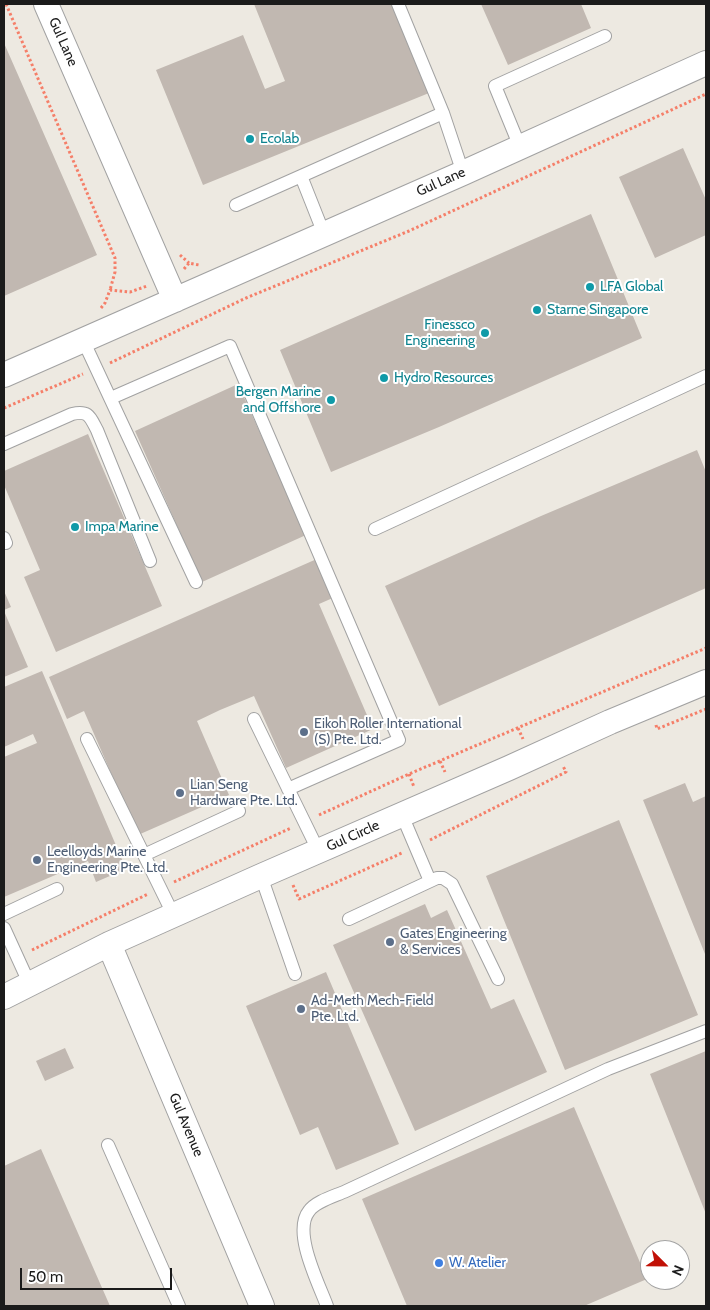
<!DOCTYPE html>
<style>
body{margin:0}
#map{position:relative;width:710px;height:1310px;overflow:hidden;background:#ede9e1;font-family:Cabin,sans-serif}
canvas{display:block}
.frame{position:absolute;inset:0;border:5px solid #1b1b1b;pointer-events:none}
.north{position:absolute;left:640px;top:1240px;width:50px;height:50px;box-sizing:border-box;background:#fff;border:1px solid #a4a4a4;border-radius:50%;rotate:113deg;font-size:14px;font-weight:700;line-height:20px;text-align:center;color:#1b1b1b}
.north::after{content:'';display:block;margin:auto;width:18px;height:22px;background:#c11006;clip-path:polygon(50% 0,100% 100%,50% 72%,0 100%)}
.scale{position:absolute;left:20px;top:1268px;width:152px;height:22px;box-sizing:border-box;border:2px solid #1b1b1b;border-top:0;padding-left:6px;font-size:15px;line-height:18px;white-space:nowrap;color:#1b1b1b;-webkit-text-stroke:4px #fff;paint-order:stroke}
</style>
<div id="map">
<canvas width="710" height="1310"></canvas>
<div class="frame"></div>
<div class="north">N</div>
<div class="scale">50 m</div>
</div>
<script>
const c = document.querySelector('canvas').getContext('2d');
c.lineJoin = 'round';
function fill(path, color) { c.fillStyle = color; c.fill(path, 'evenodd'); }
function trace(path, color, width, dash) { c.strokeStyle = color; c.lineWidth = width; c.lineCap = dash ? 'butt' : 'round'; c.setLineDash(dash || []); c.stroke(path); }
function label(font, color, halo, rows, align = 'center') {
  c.font = font + ' Cabin,sans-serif'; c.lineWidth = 4; c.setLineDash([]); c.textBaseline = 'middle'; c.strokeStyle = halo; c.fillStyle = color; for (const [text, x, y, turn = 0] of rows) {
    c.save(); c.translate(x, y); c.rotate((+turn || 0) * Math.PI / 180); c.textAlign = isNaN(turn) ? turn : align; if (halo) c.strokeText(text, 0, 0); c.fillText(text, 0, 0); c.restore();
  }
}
fill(new Path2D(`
 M254 4H393L429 93 203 185 156 70 243 35 265 89 285 81Z
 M481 4H581L591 28 508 65Z
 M4 43 97 255 4 296Z
 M683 148 706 200V235L655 258 619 177Z
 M591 214 642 338 439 427 331 472 280 350Z
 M238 384 306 535 202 582 135 431Z
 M88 434 162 606 56 652 24 577 40 570 4 485V471Z
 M697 450 706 472V588L439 706 385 586 541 516Z
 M319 558 335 597 319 604 373 729 286 768 254 696 220 710 197 721 229 795 138 835 84 711 67 719 49 677Z
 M4 591 11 607 4 610Z
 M4 611 28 667 4 677Z
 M42 671 126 869 96 882 88 861 4 897V757L37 743 33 734 4 747V687Z
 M685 783 693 802 706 796V954H705L643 800Z
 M619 820 698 1015 565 1070 486 876Z
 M425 904 431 918 447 910 491 1009 514 999 547 1072 415 1131 333 945Z
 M326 972 399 1144 336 1170 318 1127 300 1135 246 1006Z
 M65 1048 74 1068 45 1081 36 1061Z
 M706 1051V1214L650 1074Z
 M574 1107 647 1279 584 1306H407L362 1199Z
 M41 1149 110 1306H4V1166Z`), '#c1b8b1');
const service = new Path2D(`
 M398 4 443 113 463 173
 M520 147 495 86 605 36
 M301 176 324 234
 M236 205 443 113
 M83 340 196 582
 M111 398 230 346 399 740 288 789
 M4 444 72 414C89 410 90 417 97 430L150 561
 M375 529 706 376
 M4 538 6 543
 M254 719 319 852
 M87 739 174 916
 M402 815 430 881
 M144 855 239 811
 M261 876 295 974
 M4 914 57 889
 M349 919 437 878H443L452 884 498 979
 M4 928 30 985
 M108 1145 179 1306
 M327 1306C319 1284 292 1232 309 1211 316 1201 335 1196 346 1191L608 1069 706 1031`);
const minor = new Path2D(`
 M46 4 175 300
 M4 375 463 173 706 63
 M109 944 262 1306
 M4 997 109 944 261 876 509 768 610 722 706 682`);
trace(service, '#a2a2a2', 14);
trace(minor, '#a2a2a2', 26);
trace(new Path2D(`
 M6 4 115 258V272L110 290
 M180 255 189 263
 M184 269 189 263 199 265
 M101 308 105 303 110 290 130 292 147 286
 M110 363 246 298 409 231 706 94
 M4 408 83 374
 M656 725 657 729 706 709
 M518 728 523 739
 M440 761 445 772
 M409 774 414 787
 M319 815 409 774 706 648
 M430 840 566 772 563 766
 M174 882 291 828
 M293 885 299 899 402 853
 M32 950 148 894`), '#f57f69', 3, [2.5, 2.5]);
trace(service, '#fff', 12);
trace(minor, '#fff', 24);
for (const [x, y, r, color] of [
 [250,139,5,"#0f9aa8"],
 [590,287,5,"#0f9aa8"],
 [537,310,5,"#0f9aa8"],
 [485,333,5,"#0f9aa8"],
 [384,378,5,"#0f9aa8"],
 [331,400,5,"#0f9aa8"],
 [75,527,5,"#0f9aa8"],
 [304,732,5,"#5c6f8a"],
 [180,793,5,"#5c6f8a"],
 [37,860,5,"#5c6f8a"],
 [390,942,5,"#5c6f8a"],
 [301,1009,5,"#5c6f8a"],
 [439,1263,5,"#3f7fe0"]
]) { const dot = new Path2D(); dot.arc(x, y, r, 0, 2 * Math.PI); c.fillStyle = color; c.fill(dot); trace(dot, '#fff', 2); }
label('14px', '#1b1b1b', '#fff', [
 ["Gul Lane",63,42,66],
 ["Gul Lane",441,182,-24],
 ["Gul Circle",353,836,-24],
 ["Gul Avenue",186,1125,67]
]);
label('14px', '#0d838f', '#fff', [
 ["Ecolab",260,139],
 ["LFA Global",600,287],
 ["Starne Singapore",547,310],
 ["Finessco",475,325,"right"],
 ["Engineering",475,341,"right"],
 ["Hydro Resources",394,378],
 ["Bergen Marine",321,392,"right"],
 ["and Offshore",321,408,"right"],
 ["Impa Marine",85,527]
], 'left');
label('14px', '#4e5e75', '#fff', [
 ["Eikoh Roller International",314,724],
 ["(S) Pte. Ltd.",314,740],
 ["Lian Seng",190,785],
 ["Hardware Pte. Ltd.",190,801],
 ["Leelloyds Marine",47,852],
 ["Engineering Pte. Ltd.",47,868],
 ["Gates Engineering",400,934],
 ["& Services",400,950],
 ["Ad-Meth Mech-Field",311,1001],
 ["Pte. Ltd.",311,1017]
], 'left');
label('14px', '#366cbe', '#fff', [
 ["W. Atelier",449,1263]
], 'left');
</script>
